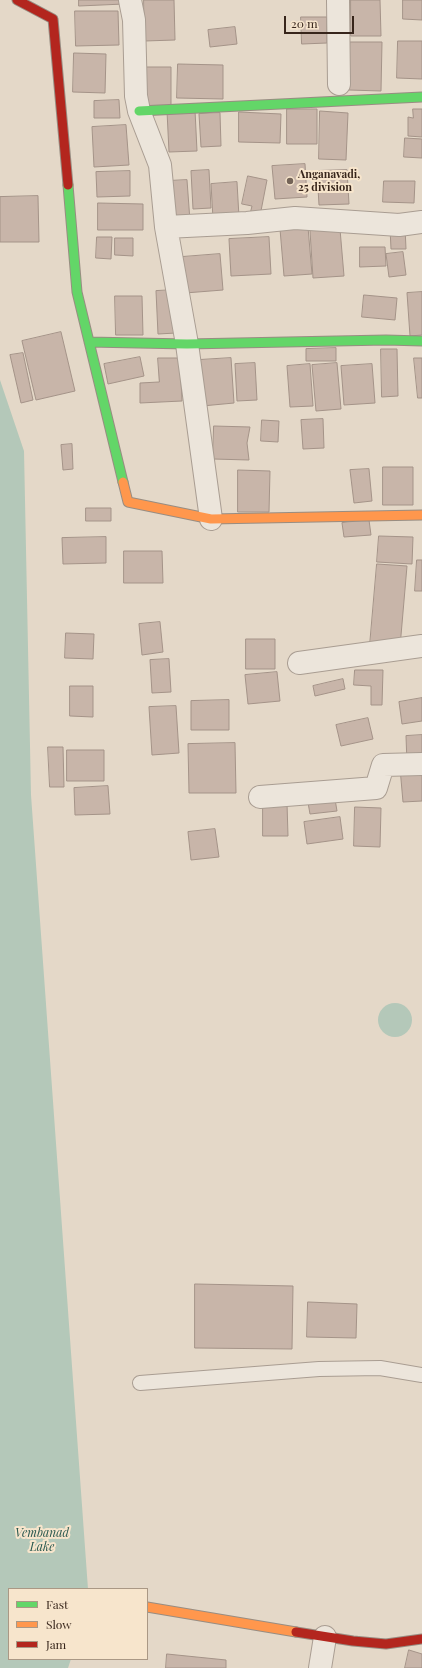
<!DOCTYPE html>
<style>
body{margin:0}
#map{position:relative;width:422px;height:1668px;overflow:hidden;background:#e4d8c8;font-family:"Playfair Display",serif}
canvas{display:block}
.legend{position:absolute;left:8px;top:1588px;width:140px;height:72px;box-sizing:border-box;background:#f7e5cc;border:1px solid #aa9885;margin:0;padding:5px 7px;list-style:none;font-size:12px;color:#37251b}
.legend li{display:flex;align-items:center;gap:8px;height:20px}
.legend b{width:20px;border:1px solid #aa9885}
.scale{position:absolute;left:284px;top:16px;width:70px;height:18px;box-sizing:border-box;border:2px solid #37251b;border-top:0;padding-left:5px;font-size:12px;line-height:14px;white-space:nowrap;color:#37251b;-webkit-text-stroke:3px #f7e5cc;paint-order:stroke}
</style>
<div id="map">
<canvas width="422" height="1668"></canvas>
<ul class="legend">
<li><b style="height:5px;background:#63d668"></b>Fast</li>
<li><b style="height:5px;background:#ff974d"></b>Slow</li>
<li><b style="height:5px;background:#b3261e"></b>Jam</li>
</ul>
<div class="scale">20 m</div>
</div>
<script>
const c = document.querySelector('canvas').getContext('2d');
c.lineJoin = 'round';
function fill(path, color) { c.fillStyle = color; c.fill(path, 'evenodd'); }
function trace(path, color, width, dash) { c.strokeStyle = color; c.lineWidth = width; c.lineCap = dash ? 'butt' : 'round'; c.setLineDash(dash || []); c.stroke(path); }
function label(font, color, halo, rows, align = 'center') {
  c.font = font + ' "Playfair Display",serif'; c.lineWidth = 4; c.setLineDash([]); c.textBaseline = 'middle'; c.strokeStyle = halo; c.fillStyle = color; for (const [text, x, y, turn = 0] of rows) {
    c.save(); c.translate(x, y); c.rotate((+turn || 0) * Math.PI / 180); c.textAlign = isNaN(turn) ? turn : align; if (halo) c.strokeText(text, 0, 0); c.fillText(text, 0, 0); c.restore();
  }
}
fill(new Path2D(`
 M0 380 24 451 31 795 88 1589H9V1659H71L68 1668H0Z
 M378 1020a17 17 0 1 1 34 0a17 17 0 1 1-34 0Z`), '#b4c8b9');
const building = new Path2D(`
 M79 0H124V4L79 6Z
 M144 0H174L175 40 145 41Z
 M351 0H380L381 36H351Z
 M403 0H422V20L403 19Z
 M75 11H118L119 45 76 46Z
 M301 17H327V43L302 44Z
 M235 27 237 44 210 47 208 30Z
 M398 41H422V79L397 78Z
 M350 42H382L381 91 349 90Z
 M74 53 106 54 105 93 73 92Z
 M178 64 223 65V99L177 98Z
 M143 67H171V108H143Z
 M119 100 120 118H94V101Z
 M287 109H317V144H287Z
 M413 109H422V137L408 136V117L413 118Z
 M195 110 197 151 169 152 167 111Z
 M320 111 348 113 346 160 319 159Z
 M239 112 281 114 280 143 239 142Z
 M220 113 221 146 201 147 199 114Z
 M126 125 129 165 94 167 92 127Z
 M405 138 422 139V158L404 157Z
 M305 164 307 197 275 199 272 166Z
 M209 170 211 208 193 209 191 171Z
 M347 170 349 204 319 205 317 171Z
 M130 171V196L97 197 96 172Z
 M248 176 267 180 260 216 250 214 252 206 242 204Z
 M187 180 190 221 171 222 168 181Z
 M384 181H415L414 203 383 202Z
 M237 182 239 217 213 219 211 184Z
 M38 196 39 242H0V197Z
 M98 203 143 204V230H98Z
 M308 227 312 274 284 276 280 229Z
 M405 227 406 249H391L390 228Z
 M340 229 344 276 313 278 310 231Z
 M97 237H112L111 259 96 258Z
 M269 237 271 274 231 276 229 239Z
 M115 238H133V256L115 255Z
 M360 247H385L386 266 360 267Z
 M403 252 406 275 389 277 386 254Z
 M220 254 223 290 185 293 182 257Z
 M175 290 176 333 158 334 156 291Z
 M422 292V335L410 336 407 293Z
 M364 295 397 298 395 320 362 317Z
 M115 296H142L143 335H116Z
 M61 332 75 391 36 400 22 341Z
 M336 348V361H306V349Z
 M381 349H397L398 396 382 397Z
 M23 353 33 400 21 403 10 355Z
 M140 357 144 376 108 384 104 364Z
 M158 358H180L182 401 140 403V383L159 382Z
 M231 358 234 403 202 406 199 360Z
 M414 358H422V398H418Z
 M255 363 257 400 237 401 235 364Z
 M337 363 341 409 316 411 312 365Z
 M310 364 313 406 290 407 287 366Z
 M372 364 375 403 344 405 341 366Z
 M323 419 324 448 303 449 301 420Z
 M262 420 279 421 278 442 261 441Z
 M214 426 250 427 247 443 249 460 213 459Z
 M72 444 73 469 63 470 61 445Z
 M383 467H413V505H383Z
 M369 469 372 501 354 503 350 470Z
 M238 470 270 471 269 512H238Z
 M86 508H111V521H86Z
 M369 520 371 535 344 537 342 523Z
 M379 536 413 537 412 564 377 562Z
 M106 537V563L63 564 62 538Z
 M124 551H162L163 583H124Z
 M417 560H422V591H415Z
 M377 564 407 566 400 647 370 645Z
 M160 622 163 652 142 655 139 624Z
 M66 633 94 634 93 659 65 658Z
 M246 639H275V669H246Z
 M169 659 171 692 152 693 150 660Z
 M355 670H383L382 705H371V686L354 685Z
 M277 672 280 701 248 704 245 675Z
 M343 679 345 689 315 696 313 686Z
 M70 686H93V717L70 716Z
 M422 698V721L402 724 399 702Z
 M229 700V730H191V701Z
 M176 706 179 753 152 755 149 707Z
 M368 718 373 739 341 746 336 725Z
 M422 735V762L407 764 406 736Z
 M235 743 236 793H189L188 744Z
 M48 747H63L64 787H50Z
 M67 750H104V781H67Z
 M422 766V801L403 802 400 768Z
 M108 786 110 814 75 815 74 788Z
 M334 793 337 811 310 814 307 797Z
 M263 803H287L288 836H263Z
 M355 807 381 808 380 847 354 846Z
 M340 817 343 839 307 844 304 822Z
 M215 829 219 857 191 860 188 832Z
 M195 1284 293 1286 292 1349 195 1348Z
 M308 1302 357 1304 356 1338 307 1337Z
 M409 1650 422 1654V1668H405Z
 M167 1654 226 1660V1668H166Z`);
fill(building, '#c8b5a9');
trace(building, '#a49388', 1);
const lane = new Path2D(`
 M140 1383 319 1369 380 1368 422 1375`);
const street = new Path2D(`
 M130 0 134 20 136 96 139 111 160 165 166 227
 M338 0 339 84
 M211 519 187 344 166 227 247 223 295 218 399 225 422 222
 M299 663 422 646
 M260 797 376 788 383 765 422 764
 M320 1668 325 1637`);
const fast = new Path2D(`
 M139 111 422 97
 M68 185 77 292 123 482
 M89 342 187 344 386 340 422 341`);
const slow = new Path2D(`
 M123 482 128 502 211 519 422 515
 M147 1607 296 1632`);
const jam = new Path2D(`
 M17 0 53 19 68 185
 M296 1632 353 1641 386 1644 422 1639`);
trace(lane, '#a99d92', 16);
trace(street, '#a99d92', 24);
trace(fast, '#988d82', 11);
trace(slow, '#988d82', 11);
trace(jam, '#988d82', 11);
trace(lane, '#ece5db', 14);
trace(street, '#ece5db', 22);
trace(fast, '#63d668', 9);
trace(slow, '#ff974d', 9);
trace(jam, '#b3261e', 9);
for (const [x, y, r, color] of [
 [290,181,4,"#746458"]
]) { const dot = new Path2D(); dot.arc(x, y, r, 0, 2 * Math.PI); c.fillStyle = color; c.fill(dot); trace(dot, '#f7e5cc', 1.5); }
label('bold 11px', '#37251b', '#f7e5cc', [
 ["Anganavadi,",298,175],
 ["25 division",298,188]
], 'left');
label('italic 12px', '#29584f', '#f7e5cc', [
 ["Vembanad",42,1533],
 ["Lake",42,1547]
]);
</script>
